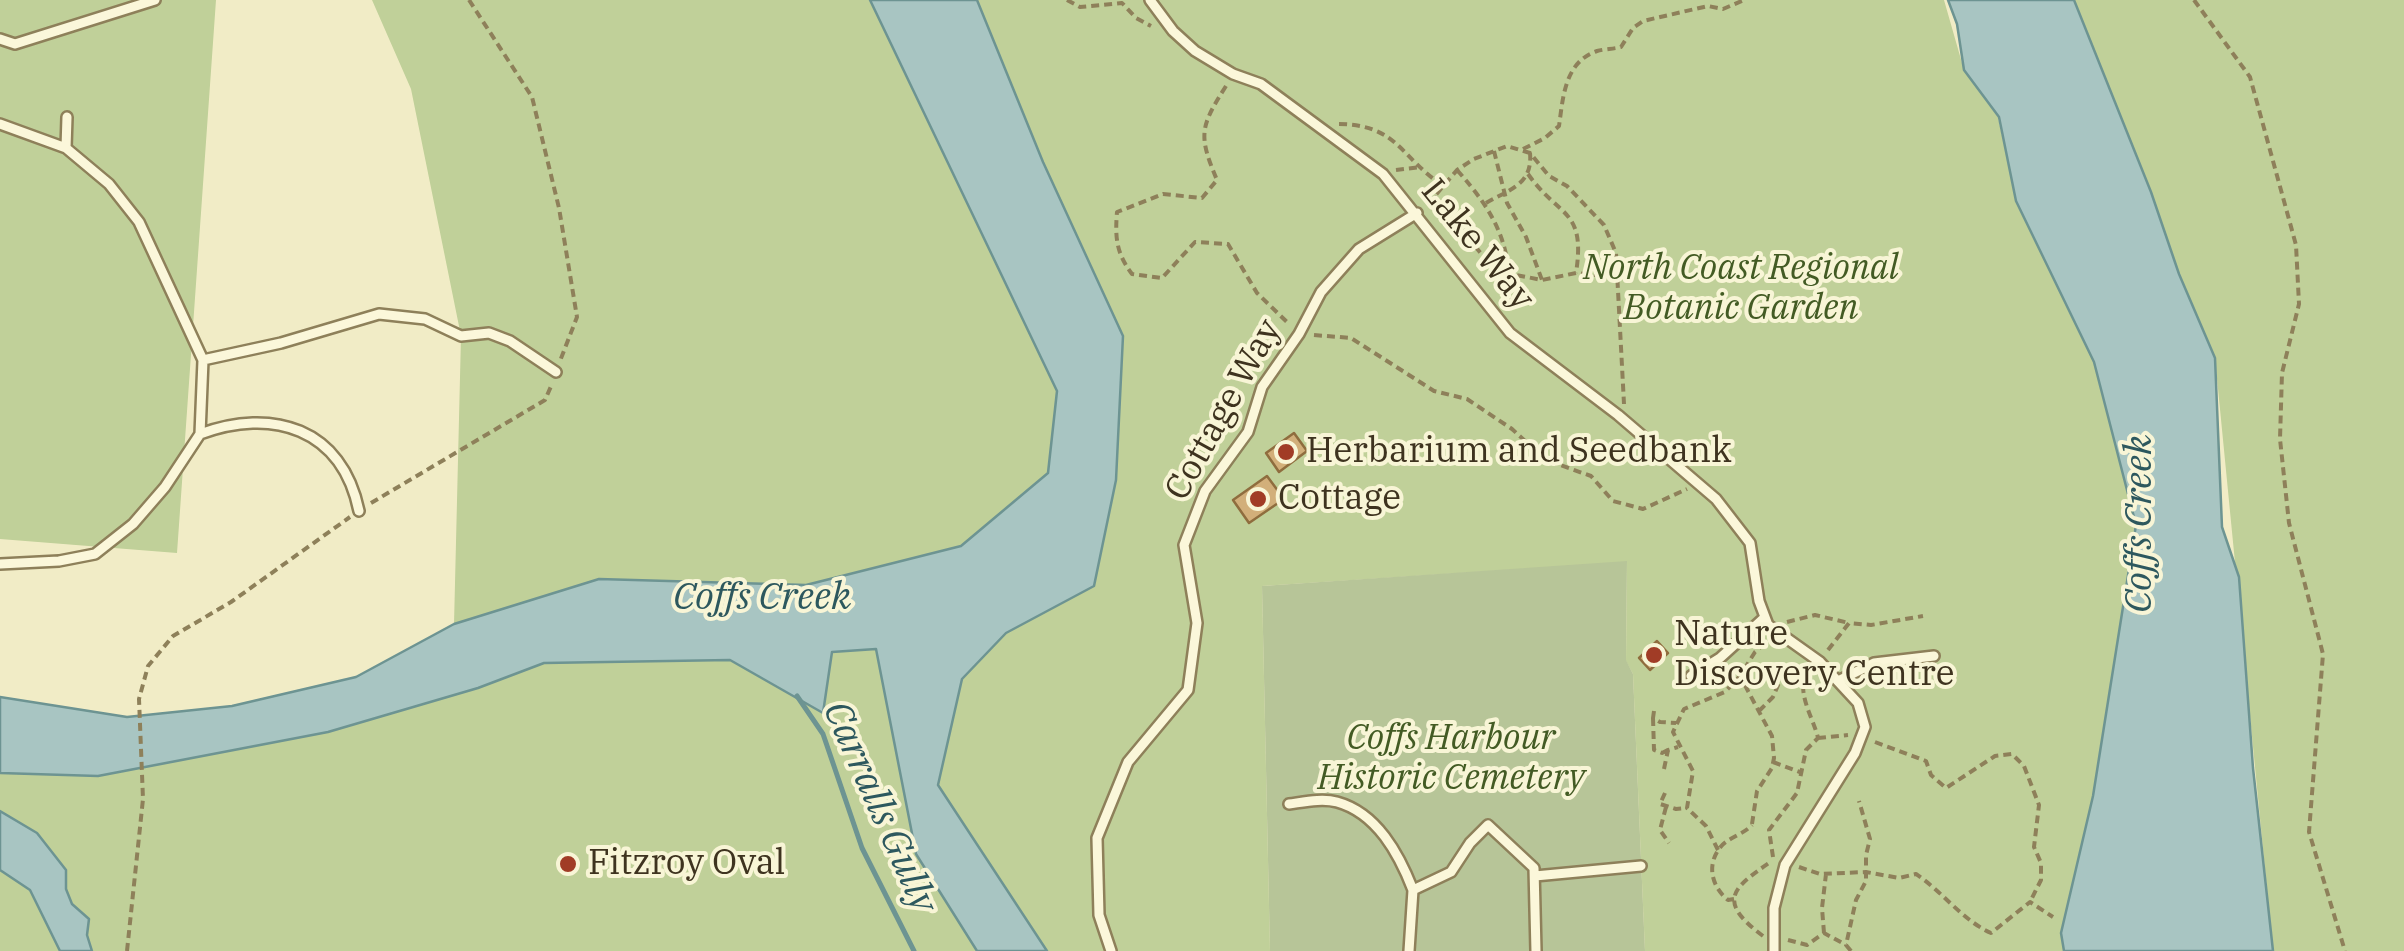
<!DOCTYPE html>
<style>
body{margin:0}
canvas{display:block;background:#f1ecc6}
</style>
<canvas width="2404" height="951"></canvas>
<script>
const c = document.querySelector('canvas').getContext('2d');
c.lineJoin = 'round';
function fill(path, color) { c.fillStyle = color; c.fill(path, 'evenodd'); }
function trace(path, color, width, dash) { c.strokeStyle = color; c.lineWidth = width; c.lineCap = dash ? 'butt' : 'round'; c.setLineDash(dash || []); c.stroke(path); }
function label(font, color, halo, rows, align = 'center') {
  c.font = font + ' "IBM Plex Serif",serif'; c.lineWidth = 8; c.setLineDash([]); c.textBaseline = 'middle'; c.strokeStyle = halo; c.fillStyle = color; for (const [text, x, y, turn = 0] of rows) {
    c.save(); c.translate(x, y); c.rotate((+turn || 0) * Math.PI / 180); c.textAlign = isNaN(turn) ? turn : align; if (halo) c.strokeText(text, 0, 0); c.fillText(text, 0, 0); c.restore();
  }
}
fill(new Path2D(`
 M0 0H216L177 553 0 539Z
 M372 0H870L1057 392 1049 473 961 546 806 585 599 579 454 624 461 336 411 89Z
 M977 0H1944L1964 70 1998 117 2016 201 2094 362 2136 525 2093 796 2061 933 2064 951H1645L1633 674 1626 661 1627 562 1262 586 1270 951H1046L938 785 962 680 1006 633 1094 586 1116 480 1123 336 1043 162Z
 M2074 0H2404V951H2273L2215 358 2179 274 2151 192Z
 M877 649 916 854 977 951H92L81 915 72 904 37 833 0 811V773L98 776 328 732 478 688 544 663 730 660 822 713 832 652Z
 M0 870 30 890 60 951H0Z`), '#c0d099');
fill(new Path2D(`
 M1627 561 1626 660 1633 674 1645 951H1270L1262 586Z`), '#b7c598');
const water = new Path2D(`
 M870 0H977L1043 162 1123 336 1116 480 1094 586 1006 633 962 679 938 785 1047 951H977L916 854 876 649 832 652 823 713 730 660 544 663 478 688 328 732 98 776 0 773V697L127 717 232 706 356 677 454 624 599 579 806 585 961 546 1048 473 1057 391Z
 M1948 0H2074L2151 192 2179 274 2215 358 2222 527 2239 577 2253 768 2273 951H2064L2061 933 2093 796 2136 525 2094 362 2016 201 1999 117 1964 70 1957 24Z
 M0 811 37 833 66 870V889L72 904 89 919 87 935 92 951H60L30 890 0 870Z`);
fill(water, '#a8c5c2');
trace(water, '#6d9492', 2.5);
trace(new Path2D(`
 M797 696 823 734 862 848 914 951`), '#6d9492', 5);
const building = new Path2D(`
 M1294 433 1307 451 1279 472 1266 453Z
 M1267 476 1284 499 1249 523 1233 500Z
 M1657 641 1668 653 1650 670 1639 658Z`);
fill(building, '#d2af7a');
trace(building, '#8f6d3e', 2.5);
const lane = new Path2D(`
 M1150 0 1173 31 1195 51 1233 74 1261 84 1383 174 1510 333 1618 415 1716 499 1750 543 1759 601 1768 625 1820 662 1858 703 1865 727 1855 753 1785 865 1774 908V951
 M0 39 15 44 155 0
 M0 124 66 148 109 184 139 222 203 360 200 434 165 487 133 524 95 554 59 561 0 564
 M66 148 67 117
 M203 360 281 343 379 314 425 319 461 336 489 333 510 341 556 372
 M200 434C272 407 342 428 359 511
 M1691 676 1720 658 1764 618
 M1840 680 1874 663 1934 656
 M1289 804C1304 802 1322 798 1337 802 1377 813 1399 854 1413 890
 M1535 876 1641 866
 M1111 951 1099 915 1097 838 1128 762 1188 690 1197 623 1184 545 1205 491 1248 432 1262 387 1299 334 1321 292 1359 249 1417 213
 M1409 951 1413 890 1451 872 1470 843 1488 825 1534 868 1536 951`);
trace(lane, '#8e805a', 14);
trace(new Path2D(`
 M469 0 532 97 559 208 577 317 560 361
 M1067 0 1080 7 1122 3 1136 18 1151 26
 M2194 0 2250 77 2296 245 2299 304 2282 373 2280 439 2289 523 2323 654 2309 832 2345 951
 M1226 86C1200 127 1198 135 1217 180L1202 198 1163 194 1117 212C1115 237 1116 253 1132 274L1162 278 1195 242 1228 244 1257 293 1289 324
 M1339 124C1398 125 1400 157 1442 185
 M1523 149 1545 138 1559 126C1563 99 1564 62 1597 51 1604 49 1613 49 1621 47L1633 28 1643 21 1708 6 1723 9 1744 0
 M1494 151 1507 203 1526 237 1542 280
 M1396 170 1421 167
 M1457 170C1498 216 1513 248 1509 310
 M1528 174C1559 218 1586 208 1576 273
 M1434 196 1483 256 1511 274 1542 280 1576 273 1618 277
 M1486 203C1508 190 1533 185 1530 153
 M1428 204 1457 170 1474 159 1507 146 1530 153 1549 176 1567 186 1604 225 1616 253 1624 404
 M1314 335 1351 338 1434 391 1467 399 1512 429 1546 460 1591 476 1613 501 1643 509 1687 489
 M371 503 545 400 552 384
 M1787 622 1815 615 1849 623
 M1828 650 1849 623 1871 625 1923 616
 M1917 686 1925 682
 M1654 711 1653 718 1660 722 1676 723
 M1759 711 1773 697 1782 676 1790 673 1804 674
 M1653 718 1654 750 1662 753 1668 750
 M1818 738 1848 735
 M1875 742 1926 761 1931 775 1946 788 1995 756 2012 754 2024 766 2039 805 2034 847 2041 863V880L2030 902
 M1773 762 1800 772
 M1664 769 1668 750 1678 747
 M1665 793 1660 804 1676 809 1687 808
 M1666 807 1660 830 1669 843
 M1752 824 1757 791 1772 768 1774 758 1772 736 1740 676 1755 652 1770 639
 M1718 850 1706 826 1687 808 1693 771 1673 732 1684 709 1725 692 1739 677
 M1773 857 1769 830 1797 793 1806 750 1818 738C1813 716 1792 687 1811 668
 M1799 867 1820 874 1866 872 1899 878 1916 874C1943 892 1962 920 1991 933L2030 902 2053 917
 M1734 899 1728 900C1713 888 1706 867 1719 849 1726 838 1743 835 1752 825
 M1824 933 1822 908 1826 874
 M1763 936C1716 901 1732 888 1772 861
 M1788 940 1807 945 1824 933 1846 945
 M127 951 143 799 139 699 148 666 173 636 231 602 350 517
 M1851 951 1846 945 1856 900 1866 881V855L1870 839 1859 801`), '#8e805a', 4, [8, 5]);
trace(lane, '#fbf7da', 9);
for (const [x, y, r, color] of [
 [1286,452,10,"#a13c26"],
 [1258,499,10,"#a13c26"],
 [1654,655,10,"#a13c26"],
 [568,864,10,"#a13c26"]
]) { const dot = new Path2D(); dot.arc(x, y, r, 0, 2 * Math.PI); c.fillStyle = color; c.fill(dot); trace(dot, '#f8f5d6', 4); }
label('35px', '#3e331f', '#f8f5d6', [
 ["Lake Way",1477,245,51],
 ["Cottage Way",1224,410,-61]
]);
label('italic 35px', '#435b24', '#f8f5d6', [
 ["North Coast Regional",1741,269],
 ["Botanic Garden",1741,309],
 ["Coffs Harbour",1451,739],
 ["Historic Cemetery",1451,779]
]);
label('35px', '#3e331f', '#f8f5d6', [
 ["Herbarium and Seedbank",1306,452],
 ["Cottage",1278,499],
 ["Nature",1674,635],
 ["Discovery Centre",1674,675],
 ["Fitzroy Oval",588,864]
], 'left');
label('italic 38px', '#2d585e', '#f8f5d6', [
 ["Coffs Creek",2140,524,-90],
 ["Coffs Creek",762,598],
 ["Carralls Gully",879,807,66]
]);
</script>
